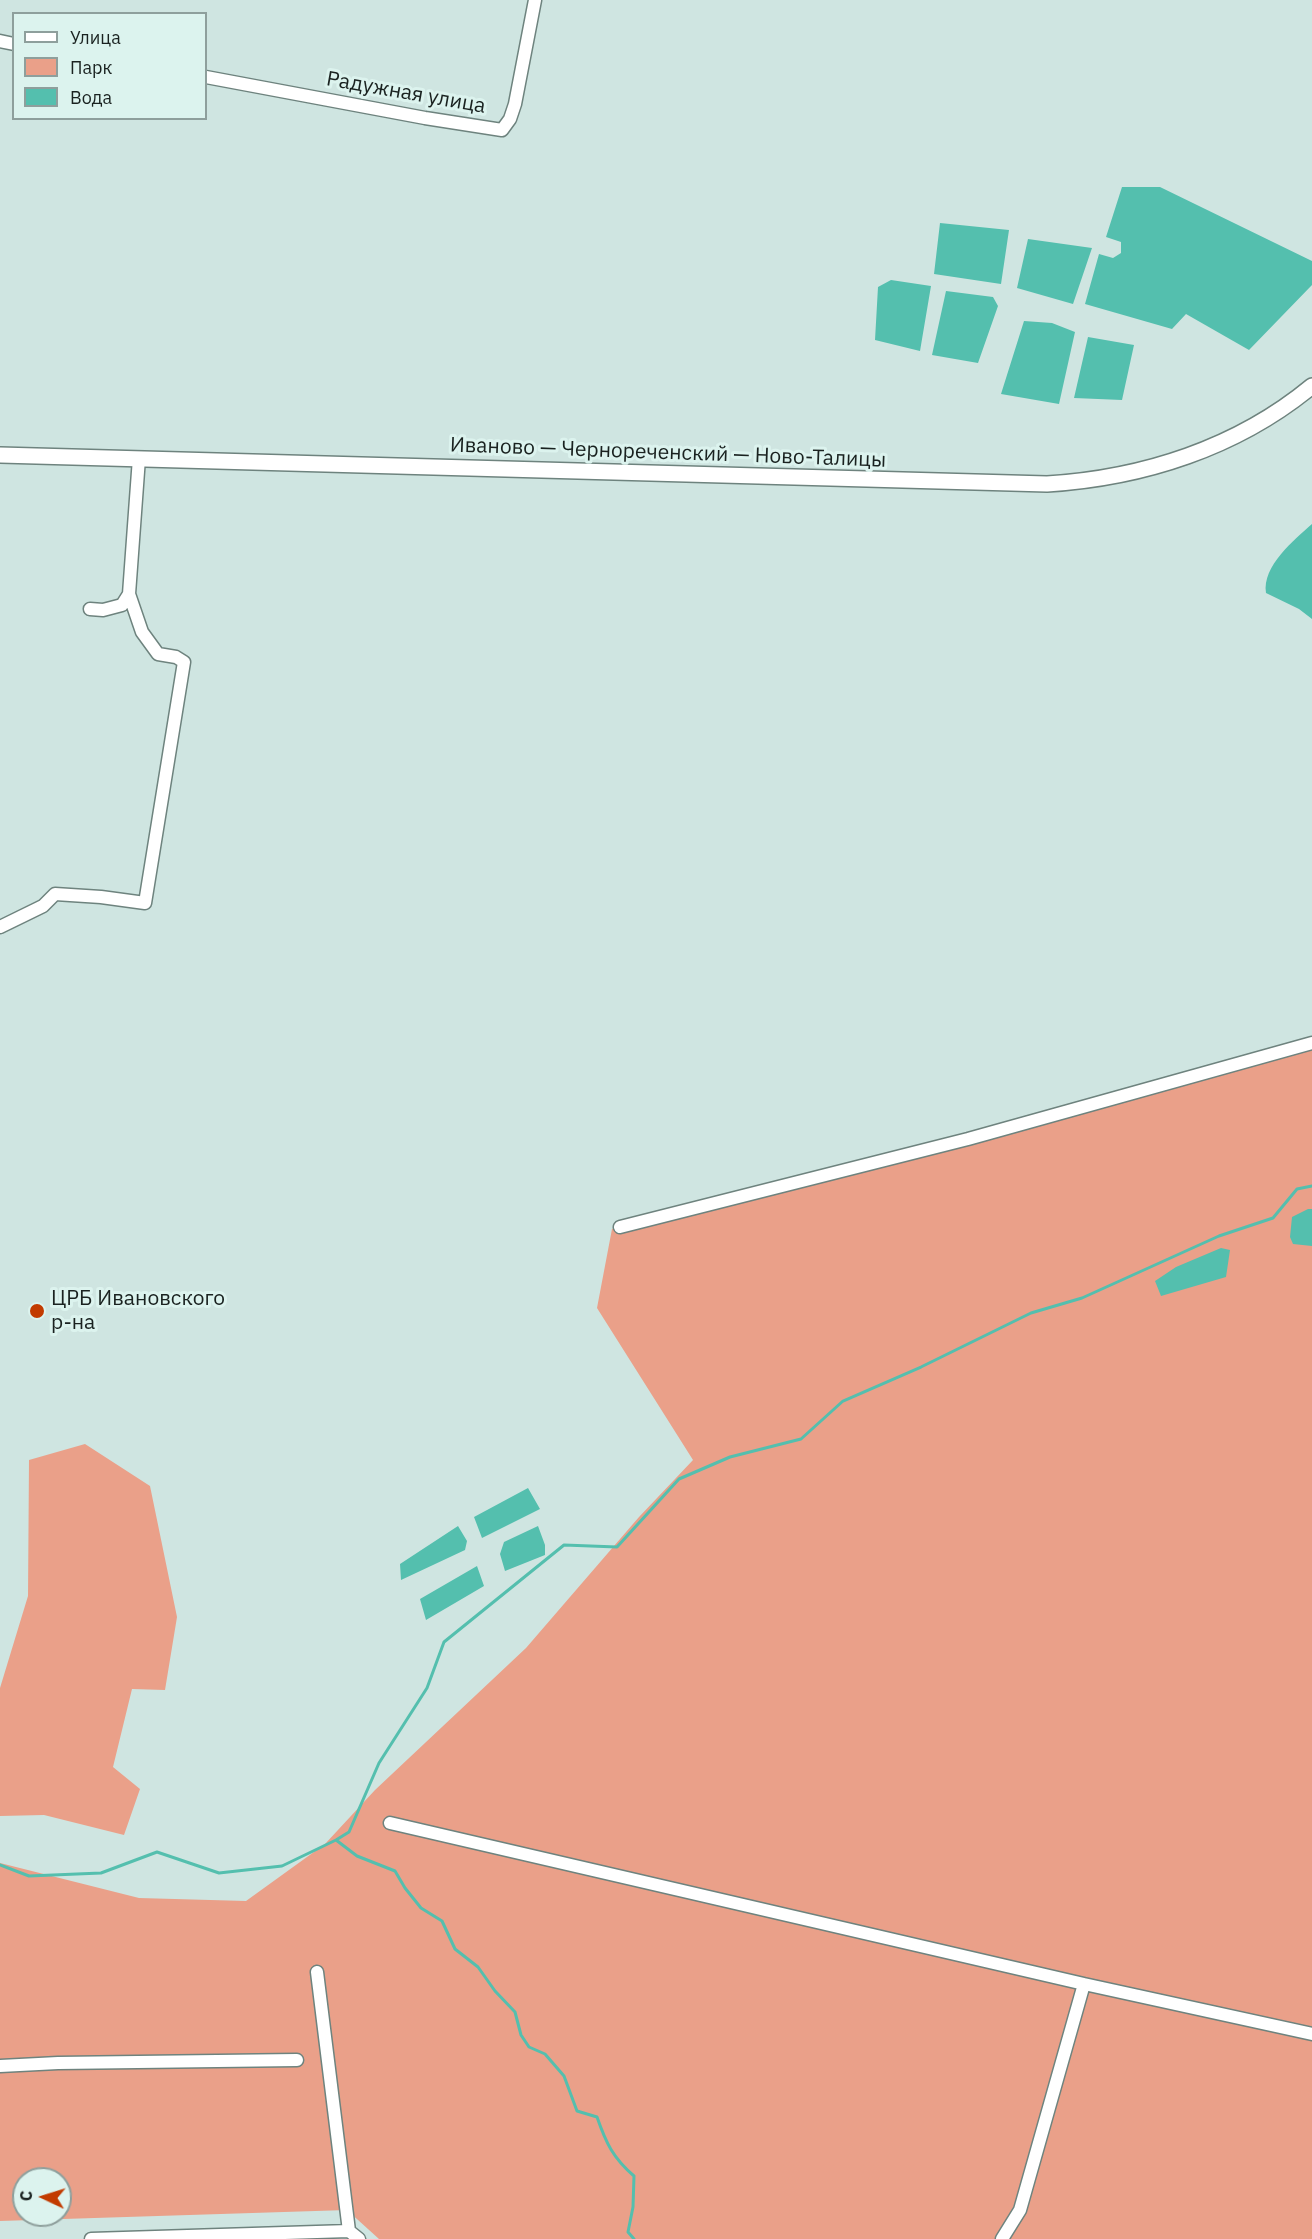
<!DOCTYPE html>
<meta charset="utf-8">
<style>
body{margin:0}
#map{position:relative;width:1312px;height:2239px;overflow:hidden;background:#cfe5e1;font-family:"IBM Plex Sans",sans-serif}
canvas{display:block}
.legend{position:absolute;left:12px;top:12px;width:195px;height:108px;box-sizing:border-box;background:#dcf3ee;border:2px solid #8e9f9c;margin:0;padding:8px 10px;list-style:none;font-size:18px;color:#1a2220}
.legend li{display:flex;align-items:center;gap:12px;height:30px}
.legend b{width:30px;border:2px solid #8e9f9c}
.north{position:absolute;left:12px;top:2167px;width:60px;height:60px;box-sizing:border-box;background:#dcf3ee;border:2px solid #8e9f9c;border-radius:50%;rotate:274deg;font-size:16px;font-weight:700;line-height:24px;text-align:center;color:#1a2220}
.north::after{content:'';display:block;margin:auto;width:21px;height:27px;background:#c23b00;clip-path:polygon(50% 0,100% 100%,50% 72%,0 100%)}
</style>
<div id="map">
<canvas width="1312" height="2239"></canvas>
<ul class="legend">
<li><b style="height:8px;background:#fff"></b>Улица</li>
<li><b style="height:16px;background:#eaa089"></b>Парк</li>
<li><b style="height:16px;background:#54bfae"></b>Вода</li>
</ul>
<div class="north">С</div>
</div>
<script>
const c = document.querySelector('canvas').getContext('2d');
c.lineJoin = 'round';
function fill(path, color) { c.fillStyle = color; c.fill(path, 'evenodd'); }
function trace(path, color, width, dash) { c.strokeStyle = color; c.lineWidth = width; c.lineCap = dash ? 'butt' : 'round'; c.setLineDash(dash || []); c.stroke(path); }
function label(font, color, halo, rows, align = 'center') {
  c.font = font + ' "IBM Plex Sans",sans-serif'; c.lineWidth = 6; c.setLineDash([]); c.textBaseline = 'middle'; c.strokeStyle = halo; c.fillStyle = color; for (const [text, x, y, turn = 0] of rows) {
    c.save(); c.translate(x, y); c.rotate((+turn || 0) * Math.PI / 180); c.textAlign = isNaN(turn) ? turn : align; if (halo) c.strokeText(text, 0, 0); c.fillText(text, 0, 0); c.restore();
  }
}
fill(new Path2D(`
 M1312 1039V2239H379L347 2210 0 2221V1863L139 1898 246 1901 325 1844 375 1790 526 1648 639 1517 693 1460 597 1308 612 1229ZM24 2179H60V2215H24Z
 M85 1444 150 1486 177 1617 165 1690 132 1689 113 1767 140 1789 124 1835 44 1815 0 1816V1688L28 1596 29 1460Z`), '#eaa089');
fill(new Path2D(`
 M1122 187H1160L1312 261V285L1249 350 1186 314 1172 329 1085 304 1099 254 1113 258 1121 253V242L1106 237Z
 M940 223 1009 230 1001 284 934 274Z
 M1028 239 1092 248 1073 304 1017 288Z
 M891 280 931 286 920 351 875 340 878 287Z
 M946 291 993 297 998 306 978 363 932 355Z
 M1024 321 1052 323 1075 332 1059 404 1001 394Z
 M1088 337 1134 345 1122 400 1074 398Z
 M1312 524V619L1299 609 1266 593C1262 566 1294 540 1312 524Z
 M1308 1209H1312V1246L1293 1244 1290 1237 1292 1217Z
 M1221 1248 1230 1250 1226 1277 1161 1296 1155 1281 1176 1267Z
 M528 1488 540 1509 482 1538 474 1517Z
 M458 1526 467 1541 465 1550 401 1580 400 1564Z
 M538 1526 545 1545V1555L505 1571 500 1554 504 1542Z
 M477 1566 484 1586 426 1620 420 1599Z`), '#54bfae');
trace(new Path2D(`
 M336 1840 357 1856 395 1871 405 1888 421 1908 442 1921 455 1949 478 1967 495 1991 515 2012 521 2035 529 2047 545 2054 564 2076 577 2111 597 2117C606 2143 613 2158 634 2176L633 2207 628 2232 634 2239
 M0 1865 29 1876 101 1873 157 1852 219 1873 282 1866 336 1840 349 1832 379 1763 427 1688 444 1642 564 1545 617 1547 679 1479 730 1457 801 1439 843 1401 921 1367 1031 1313 1082 1298 1219 1236 1273 1218 1297 1189 1312 1186`), '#54bfae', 3);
const minor = new Path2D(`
 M0 41 14 44
 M206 77 425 118 502 130 510 119 515 104 535 0
 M90 609 103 610 122 605 129 594 139 458
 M0 927 43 906 55 894 101 897 145 903 184 662 176 657 158 654 142 632 129 594
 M620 1227 968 1139 1312 1043
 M390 1823 1084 1984
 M317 1972 349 2231
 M0 2066 58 2063 297 2060
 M91 2239 349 2231 359 2239
 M1002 2239 1020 2210 1084 1984 1312 2034`);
const major = new Path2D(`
 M0 455 1047 484C1143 478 1237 448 1312 386`);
trace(minor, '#6e837e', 15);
trace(major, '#6e837e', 18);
trace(minor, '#fff', 12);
trace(major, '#fff', 15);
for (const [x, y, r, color] of [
 [37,1311,8,"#c23b00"]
]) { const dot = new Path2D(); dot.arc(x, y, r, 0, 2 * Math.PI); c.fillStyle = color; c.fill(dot); trace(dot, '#dcf3ee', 2); }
label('21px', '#1a2220', '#dcf3ee', [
 ["Радужная улица",406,93,10],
 ["Иваново — Чернореченский — Ново-Талицы",668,453,2]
]);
label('21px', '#1a2220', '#dcf3ee', [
 ["ЦРБ Ивановского",51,1299],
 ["р-на",51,1323]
], 'left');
</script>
